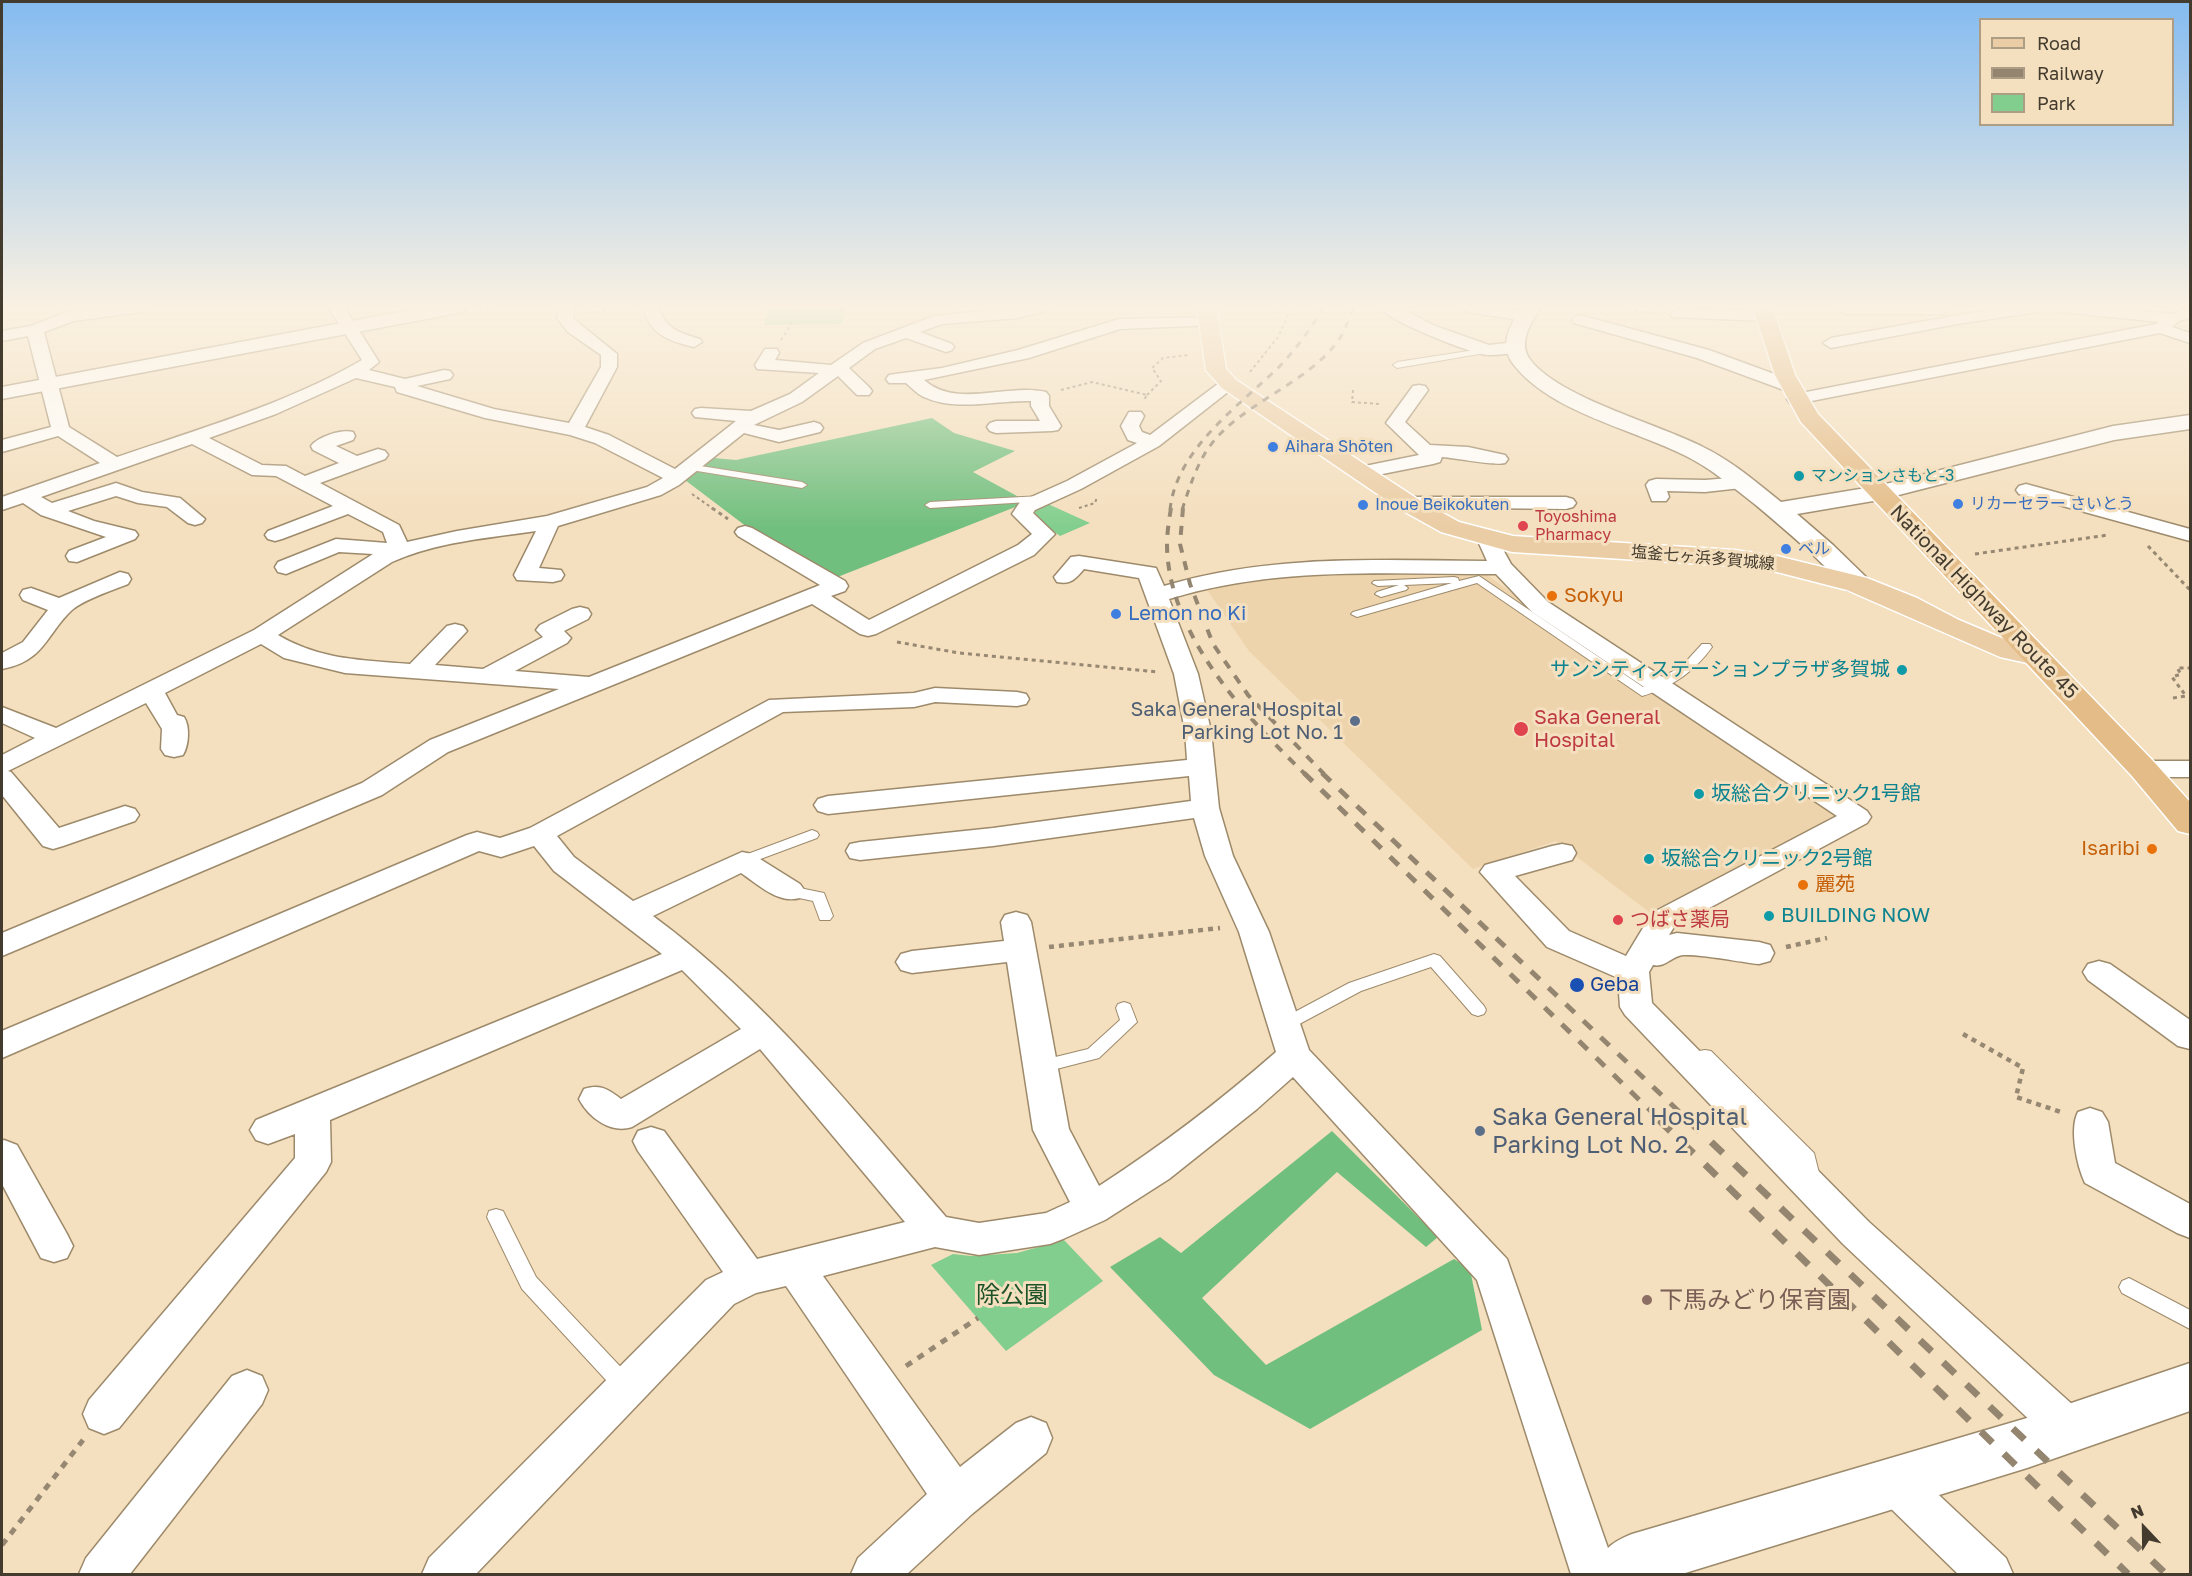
<!DOCTYPE html>
<meta charset="utf-8">
<style>
body{margin:0}
#map{position:relative;width:2192px;height:1576px;overflow:hidden;background:#f4dfbe;font-family:"Golos Text",sans-serif}
canvas{display:block}
.frame{position:absolute;inset:0;border:3px solid #433b2e;pointer-events:none}
.legend{position:absolute;left:1979px;top:18px;width:195px;height:108px;box-sizing:border-box;background:#f4dfbe;border:2px solid #ad9d84;margin:0;padding:8px 10px;list-style:none;font-size:18px;color:#433b2e}
.legend li{display:flex;align-items:center;gap:12px;height:30px}
.legend b{width:30px;border:2px solid #ad9d84}
.north{position:absolute;left:2114px;top:1498px;width:60px;height:60px;-webkit-text-stroke:4px #f4dfbe;paint-order:stroke;rotate:338deg;font-size:16px;font-weight:700;line-height:24px;text-align:center;color:#433b2e}
.north::after{content:'';display:block;margin:auto;width:21px;height:27px;background:#433b2e;clip-path:polygon(50% 0,100% 100%,50% 72%,0 100%)}
</style>
<div id="map">
<canvas width="2192" height="1576"></canvas>
<div class="frame"></div>
<ul class="legend">
<li><b style="height:8px;background:#ebcda5"></b>Road</li>
<li><b style="height:8px;background:#93856f"></b>Railway</li>
<li><b style="height:16px;background:#82ce8e"></b>Park</li>
</ul>
<div class="north">N</div>
</div>
<script>
const c = document.querySelector('canvas').getContext('2d');
c.lineJoin = 'round';
function fill(path, color) { c.fillStyle = color; c.fill(path, 'evenodd'); }
function trace(path, color, width, dash) { c.strokeStyle = color; c.lineWidth = width; c.lineCap = dash ? 'butt' : 'round'; c.setLineDash(dash || []); c.stroke(path); }
function label(font, color, halo, rows, align = 'center') {
  c.font = font + ' "Golos Text","Noto Sans JP",sans-serif'; c.lineWidth = 6; c.setLineDash([]); c.textBaseline = 'middle'; c.strokeStyle = halo; c.fillStyle = color; for (const [text, x, y, turn = 0] of rows) {
    c.save(); c.translate(x, y); c.rotate((+turn || 0) * Math.PI / 180); c.textAlign = isNaN(turn) ? turn : align; if (halo) c.strokeText(text, 0, 0); c.fillText(text, 0, 0); c.restore();
  }
}
fill(new Path2D(`
 M1484 573 1590 648 1833 807 1835 817 1653 915 1556 841 1473 869 1249 651 1203 584 1292 574Z`), '#edd4ac');
fill(new Path2D(`
 M768 307H847L842 324 764 325Z
 M1048 504 1090 523 1060 536 1034 516 1036 509Z
 M1064 1240 1103 1281 1006 1351 931 1265 953 1254 971 1256 1017 1253Z`), '#82ce8e');
fill(new Path2D(`
 M932 418 954 433 1015 451 973 472 1028 502 835 578 751 530 685 480 714 458 736 460Z
 M1332 1131 1438 1237 1426 1247 1337 1172 1202 1298 1266 1365 1454 1259 1470 1269 1482 1330 1310 1429 1214 1375 1110 1267 1160 1237 1181 1253Z`), '#71bf7e');
const service = new Path2D(`
 M1488 348 1492 350 1491 352 1397 368 1393 365 1397 362Z
 M688 464 802 482 807 485 802 488 685 469 683 467Z
 M1041 496 1046 499 1045 501 930 508 925 505 930 502Z
 M1479 576 1643 687 1681 667 1702 644H1710L1712 647C1695 671 1671 688 1642 696L1477 583 1357 617 1351 614 1353 612 1452 583 1404 585 1408 588 1406 590 1381 597 1375 594 1377 592 1399 585 1378 586 1372 583 1374 581 1454 577 1458 578 1459 581Z
 M812 830 817 832 819 835 817 838 747 864 742 866 735 861 737 858Z
 M790 886 824 893 833 916 830 920H820L813 901 785 895 783 891 785 887Z
 M1434 954 1440 956 1484 1006 1486 1010 1484 1014 1478 1016 1472 1014 1431 967 1361 991 1290 1029 1284 1031 1278 1029 1276 1025 1278 1021 1349 983Z
 M1124 1002 1130 1004 1137 1022 1099 1058 1041 1073 1035 1072 1033 1067 1035 1062 1088 1049 1120 1020 1116 1008 1118 1004Z
 M1705 1050 1711 1051 1814 1153 1820 1177 1817 1182 1811 1185 1805 1182 1799 1161 1699 1061 1697 1056 1699 1051Z
 M496 1209 503 1211 536 1277 631 1378 634 1385 631 1392 624 1395 617 1392 522 1289 487 1217 489 1211Z
 M2129 1278 2190 1310V1329L2122 1293 2119 1287 2122 1281Z`);
const minor = new Path2D(`
 M80 307H150L142 312 73 321 44 332 69 427 117 457C199 429 286 404 362 360L328 307H344L379 362 369 370 405 379 444 370 450 371 453 375 450 379 417 386 494 409 569 423 601 367V355L568 332 557 318 559 307H575L573 318 575 320 617 354V367L585 427 609 435 675 469 736 421 695 417 692 413 695 409 701 408 751 411 790 394 819 373 757 369 755 365 765 349H777L779 353 775 360 831 365 863 343 934 316 1023 307H1053L1050 310 1018 318 942 324 920 332 952 344 954 347 952 350 946 352 906 338 875 349 849 368 869 387 872 391 869 395H857L838 376 802 402 754 425 779 430 814 422 820 424 823 428 820 432 779 442 744 433 679 485 661 495 558 526 539 568 561 570 564 575 561 580 553 582 517 580 514 575 536 531C488 538 436 542 392 562L278 635C320 660 362 660 410 664L447 626 455 624 463 626 467 631 435 665 483 669 543 637 536 630 540 625 572 609 580 607 588 609 591 614 588 619 564 631 571 638 567 643 515 671 589 677 820 585 738 536 735 532 738 528 745 526 752 528 845 581 848 586 845 591 831 596 869 620 1018 545 1032 534 1012 514 1020 502 1067 481 1137 443 1128 440 1121 426 1129 412H1141L1144 416 1139 426 1142 432 1150 435 1223 380H1235L1238 384 1159 446 1081 489 1035 510 1033 513 1055 534 1034 555 876 634 868 636 860 634 812 604 448 752 382 795 2 956V933L362 783 430 740 559 689 345 673 284 658 261 644 165 693 177 715 184 717C190 726 189 745 183 755L174 757 165 755 161 749 162 729 146 703 8 771 11 772 59 828 125 806 135 809 139 815 135 821 63 846 53 849 43 846 2 795V755L35 738 2 723V707L56 728 254 630 373 554 339 552 286 574 278 572 275 567 278 562 336 539 387 543 383 532 348 514 282 539 275 541 268 539 265 535 268 531 333 506 276 476 252 475 192 444 41 497 52 503 116 483 142 492 180 498 205 519 202 523 195 525 188 523 167 507 138 503 116 496 68 511 94 521 135 531 138 535 135 539 77 562 69 561 66 556 69 551 106 537 41 515 23 503 2 510V497L100 463 58 436 2 452V440L51 427 28 336 2 341V331L31 326ZM356 378 395 387 397 392 485 418 570 435 595 443 663 478 647 487 547 516 457 531 407 542 399 525 320 483 385 459 388 455 385 451 378 449 357 456 336 446 353 440 355 436 353 432C341 429 318 437 311 446L313 450 339 463 305 476 286 466 262 465 209 438 276 414Z
 M643 307H659C665 329 679 333 700 339L702 342 694 347C669 341 650 335 643 307Z
 M1399 307 1435 326 1489 345 1516 342 1524 347C1518 354 1498 355 1488 355 1471 354 1390 321 1380 308Z
 M1460 307H1500L1531 313 1533 316 1525 321 1468 312Z
 M1840 307H1950L1951 309 1943 314H1847L1842 312Z
 M2004 307H2045L2037 312 1957 324 1831 348 1823 343 1831 338Z
 M2054 307H2111L2171 314 2190 308V318L2179 321 2172 327 2190 333V343L2160 333 1796 404 1790 403 1787 399 1790 395 1796 394 2156 324 2159 322 2062 312Z
 M1678 309 1765 311 1773 316 1765 321 1672 317 1670 314Z
 M1580 315 1709 350 1796 382 1799 386 1796 390H1784L1697 358 1574 323 1572 320 1574 317Z
 M1209 317 1215 319 1217 322 1215 325 1120 329 1029 358 924 380C957 409 1007 383 1046 392L1049 396V406L1061 426 1058 430 1052 431 996 433 990 431 987 427 990 423 996 421H1040L1031 406V401C997 400 956 412 924 397 917 394 912 388 906 383H889L886 379 889 375 895 374 942 368 1018 350 1119 319Z
 M1419 385 1425 386 1428 390 1405 422 1430 445 1468 447 1505 455 1508 459 1505 463C1492 466 1458 458 1442 457L1440 462 1433 464 1362 478 1355 476 1352 472 1355 468 1419 455 1386 423 1413 386Z
 M1743 477 1750 479 1753 483 1750 487 1705 492 1667 491 1669 497 1666 501H1652L1646 485 1649 481 1656 479 1705 480Z
 M2026 484 2190 529V541L2019 494 2016 490 2019 486Z
 M1407 497H1566L1573 499 1576 503 1573 507 1566 509 1400 507 1397 503 1400 499Z
 M1488 533 1495 535 1511 564 1548 602 1867 811 1871 817 1867 823 1674 927 1669 935 1677 933 1759 942 1770 945 1774 953 1770 961 1759 964C1739 962 1702 954 1683 955 1672 956 1665 968 1653 965L1649 972 1652 1003 1869 1222 2083 1414 2089 1428 2083 1442 2068 1448 2053 1442 1843 1244 1625 1015 1620 1007 1618 978 1547 947 1480 872 1485 865 1552 846 1562 844 1572 846 1576 853 1572 860 1515 876 1569 931 1626 956 1652 913 1837 816 1532 612 1496 574C1387 574 1275 566 1169 599L1198 674 1211 731 1219 808 1233 856 1269 932 1309 1050 1507 1259 1617 1574H1571L1477 1280 1293 1077 1257 1109 1169 1179 1105 1220 1063 1239 1050 1244 979 1255 935 1247 823 1276 960 1467 1016 1423 1031 1417 1046 1423 1052 1438 1046 1453 972 1514 907 1574H851L858 1558 927 1494 786 1286 756 1293 734 1304 476 1574H422L429 1558 706 1280 723 1272 638 1151 633 1141 638 1131 651 1127 664 1131 757 1259 905 1222 760 1049 632 1127C611 1134 589 1118 579 1099L584 1089C600 1084 608 1089 621 1099L741 1029 682 970 330 1120 331 1162 326 1172 119 1428 104 1434 89 1428 83 1414 89 1400 295 1158V1134L268 1144 256 1140 250 1130 256 1120 662 954 554 871 534 846 501 857 479 851 2 1058V1031L467 835 477 832 500 838 530 828 769 700 914 693 935 688 1017 692 1026 694 1029 699 1026 704 1017 706 935 702 914 707 783 712 557 836 574 857 633 901 742 852 752 854 800 884 805 891 800 898C778 904 759 885 741 873L653 916C767 1000 854 1111 946 1217L979 1223 1046 1213 1070 1202 1033 1130 1007 962 912 973 901 970 896 962 901 954 912 951 1004 941 1001 922 1005 915 1016 912 1027 915 1031 922 1069 1129 1099 1186C1161 1146 1220 1101 1276 1052L1239 932 1205 856 1194 818 993 846 860 860 850 858 846 851 850 844 860 842 993 828 1191 801 1189 776 828 814 818 811 814 805 818 799 828 796 1187 760 1185 731 1174 674 1139 578 1084 569C1075 579 1071 585 1057 582L1054 577 1071 557 1079 556 1156 568 1164 586C1269 554 1379 560 1487 561L1477 539 1481 535Z
 M120 572 128 574 131 579 128 584C113 590 83 600 72 610 46 634 45 661 2 669V653L23 642 48 610 23 600 20 595 23 590 31 588 59 598Z
 M2143 761H2190V777H2143L2134 775 2130 769 2134 763Z
 M2099 961 2110 964 2190 1020V1049L2178 1046 2088 980 2083 972 2088 964Z
 M2090 1108 2102 1112 2108 1122 2115 1163 2190 1204V1238L2177 1233 2085 1183C2077 1166 2069 1129 2078 1112Z
 M4 1140 17 1145 67 1234 73 1246 67 1258 54 1262 41 1258 2 1184V1141Z
 M247 1370 262 1376 268 1390 262 1404 130 1574H79L86 1558 232 1376Z
 M1894 1460 1909 1467 2006 1558 2013 1574H1958L1879 1497 1872 1482 1879 1467Z`);
const tertiary = new Path2D(`
 M426 307H467L465 311 458 313 2 399V387Z
 M1522 307H1541C1532 321 1518 341 1529 358 1556 397 1659 424 1703 447 1732 461 1756 482 1781 502L1878 486 2113 426 2190 415V429L2114 440 1879 500 1797 514 1833 545 1867 578 1871 584 1867 590 1857 592 1847 590C1820 559 1789 533 1757 506 1734 488 1712 469 1686 456 1633 429 1552 413 1514 365 1498 345 1510 325 1522 307Z
 M2190 1363V1411L2027 1468 1682 1574H1593C1603 1550 1608 1544 1632 1534L2027 1418Z`);
const primary = new Path2D(`
 M1197 307H1216L1226 369 1236 380 1416 498 1459 522 1513 536 1734 550 1777 556 1867 578 1917 598 1959 620 2004 639 2046 650 2051 656 2046 662 2036 665 2000 657 1847 590 1777 572 1734 566 1512 552 1441 532 1398 508 1222 388 1206 370Z`);
const trunk = new Path2D(`
 M1753 307H1772L1795 375 1818 414 2154 762 2190 802V834L2178 831 2132 776 1801 422 1775 375Z`);
trace(service, '#9d8a6b', 2);
trace(minor, '#9d8a6b', 3);
trace(tertiary, '#9d8a6b', 3);
trace(primary, '#fff', 3);
trace(trunk, '#fff', 3);
trace(new Path2D(`
 M1274 307 1278 312 1290 314
 M1626 307V310L1656 313
 M480 310 493 307
 M590 312 630 308
 M781 340 790 326 794 307
 M1250 372 1278 337 1292 307
 M1061 390 1092 382 1147 395 1144 400
 M1353 390 1352 402 1380 404
 M1147 395 1161 381 1152 368 1163 358 1189 355
 M692 494 715 510
 M1079 508 1095 503 1097 497`), '#968872', 2, [3, 3]);
trace(new Path2D(`
 M712 508 728 519
 M2148 546 2190 590
 M1975 554 2108 535
 M897 642 959 653 1158 672
 M2173 698 2186 696 2172 677 2181 674 2177 668H2190`), '#968872', 3, [4, 4]);
trace(new Path2D(`
 M1049 947 1220 928
 M1786 947 1827 938
 M1963 1034 2023 1068 2016 1097 2064 1113`), '#968872', 4.5, [5, 5]);
trace(new Path2D(`
 M906 1366 978 1318
 M2 1545 83 1440`), '#968872', 5, [7, 7]);
fill(service, '#fff');
fill(minor, '#fff');
fill(tertiary, '#fff');
fill(primary, '#ebcda5');
fill(trunk, '#e4bc87');
trace(new Path2D(`
 M1170 510C1176 449 1240 405 1280 366 1297 348 1311 328 1324 307
 M1182 510C1189 489 1195 469 1207 450 1239 403 1304 387 1338 341 1345 331 1349 318 1354 307`), '#93856f', 3, [7, 7]);
trace(new Path2D(`
 M1171 508C1169 520 1167 533 1167 545 1168 634 1245 716 1305 774
 M1183 508 1180 544 1190 584 1213 644 1248 695 1324 774`), '#93856f', 4, [9, 9]);
trace(new Path2D(`
 M1304 773 1661 1121
 M1322 773 1689 1121`), '#93856f', 5, [12, 12]);
trace(new Path2D(`
 M1659 1120 2128 1574
 M1688 1120 2166 1574`), '#93856f', 7, [16, 16]);
const sky = c.createLinearGradient(0, 0, 0, 528);
sky.addColorStop(0, '#84bbf0');
sky.addColorStop(0.58, '#faf1e2');
sky.addColorStop(1, '#faf1e200');
c.fillStyle = sky;
c.fillRect(0, 0, 2192, 528);
for (const [x, y, r, color] of [
 [1273,447,6,"#3f7fe0"],
 [1799,476,6,"#0f9aa8"],
 [1958,504,6,"#3f7fe0"],
 [1363,505,6,"#3f7fe0"],
 [1523,526,6,"#e0444e"],
 [1786,549,6,"#3f7fe0"],
 [1552,596,6,"#e8710a"],
 [1116,614,6,"#3f7fe0"],
 [1902,670,6,"#0f9aa8"],
 [1355,721,6,"#5c6f8a"],
 [1521,729,8,"#e0444e"],
 [1699,794,6,"#0f9aa8"],
 [2152,849,6,"#e8710a"],
 [1649,859,6,"#0f9aa8"],
 [1803,885,6,"#e8710a"],
 [1769,916,6,"#0f9aa8"],
 [1618,920,6,"#e0444e"],
 [1577,985,8,"#1a4fb4"],
 [1480,1131,6,"#5c6f8a"],
 [1647,1300,6,"#8d6e63"]
]) { const dot = new Path2D(); dot.arc(x, y, r, 0, 2 * Math.PI); c.fillStyle = color; c.fill(dot); trace(dot, '#f4dfbe', 2); }
label('16px', '#366cbe', '#f4dfbe', [
 ["Aihara Shōten",1285,447],
 ["リカーセラー さいとう",1970,504],
 ["Inoue Beikokuten",1375,505],
 ["ベル",1798,549]
], 'left');
label('16px', '#0d838f', '#f4dfbe', [
 ["マンションさもと-3",1811,476]
], 'left');
label('16px', '#be3a42', '#f4dfbe', [
 ["Toyoshima",1535,517],
 ["Pharmacy",1535,535]
], 'left');
label('16px', '#433b2e', '#f4dfbe', [
 ["塩釜七ヶ浜多賀城線",1703,558,5]
]);
label('20px', '#c56008', '#f4dfbe', [
 ["Sokyu",1564,596],
 ["Isaribi",2140,849,"right"],
 ["麗苑",1815,885]
], 'left');
label('20px', '#433b2e', '#f4dfbe', [
 ["National Highway Route 45",1984,602,46]
]);
label('20px', '#366cbe', '#f4dfbe', [
 ["Lemon no Ki",1128,614]
], 'left');
label('20px', '#0d838f', '#f4dfbe', [
 ["サンシティステーションプラザ多賀城",1890,670,"right"],
 ["坂総合クリニック1号館",1711,794],
 ["坂総合クリニック2号館",1661,859],
 ["BUILDING NOW",1781,916]
], 'left');
label('20px', '#4e5e75', '#f4dfbe', [
 ["Saka General Hospital",1343,710],
 ["Parking Lot No. 1",1343,733]
], 'right');
label('20px', '#be3a42', '#f4dfbe', [
 ["Saka General",1534,718],
 ["Hospital",1534,741],
 ["つばさ薬局",1630,920]
], 'left');
label('20px', '#164399', '#f4dfbe', [
 ["Geba",1590,985]
], 'left');
label('24px', '#4e5e75', '#f4dfbe', [
 ["Saka General Hospital",1492,1117],
 ["Parking Lot No. 2",1492,1145]
], 'left');
label('24px', '#1b5228', '#f4dfbe', [
 ["除公園",1012,1295]
]);
label('24px', '#785e54', '#f4dfbe', [
 ["下馬みどり保育園",1659,1300]
], 'left');
</script>
